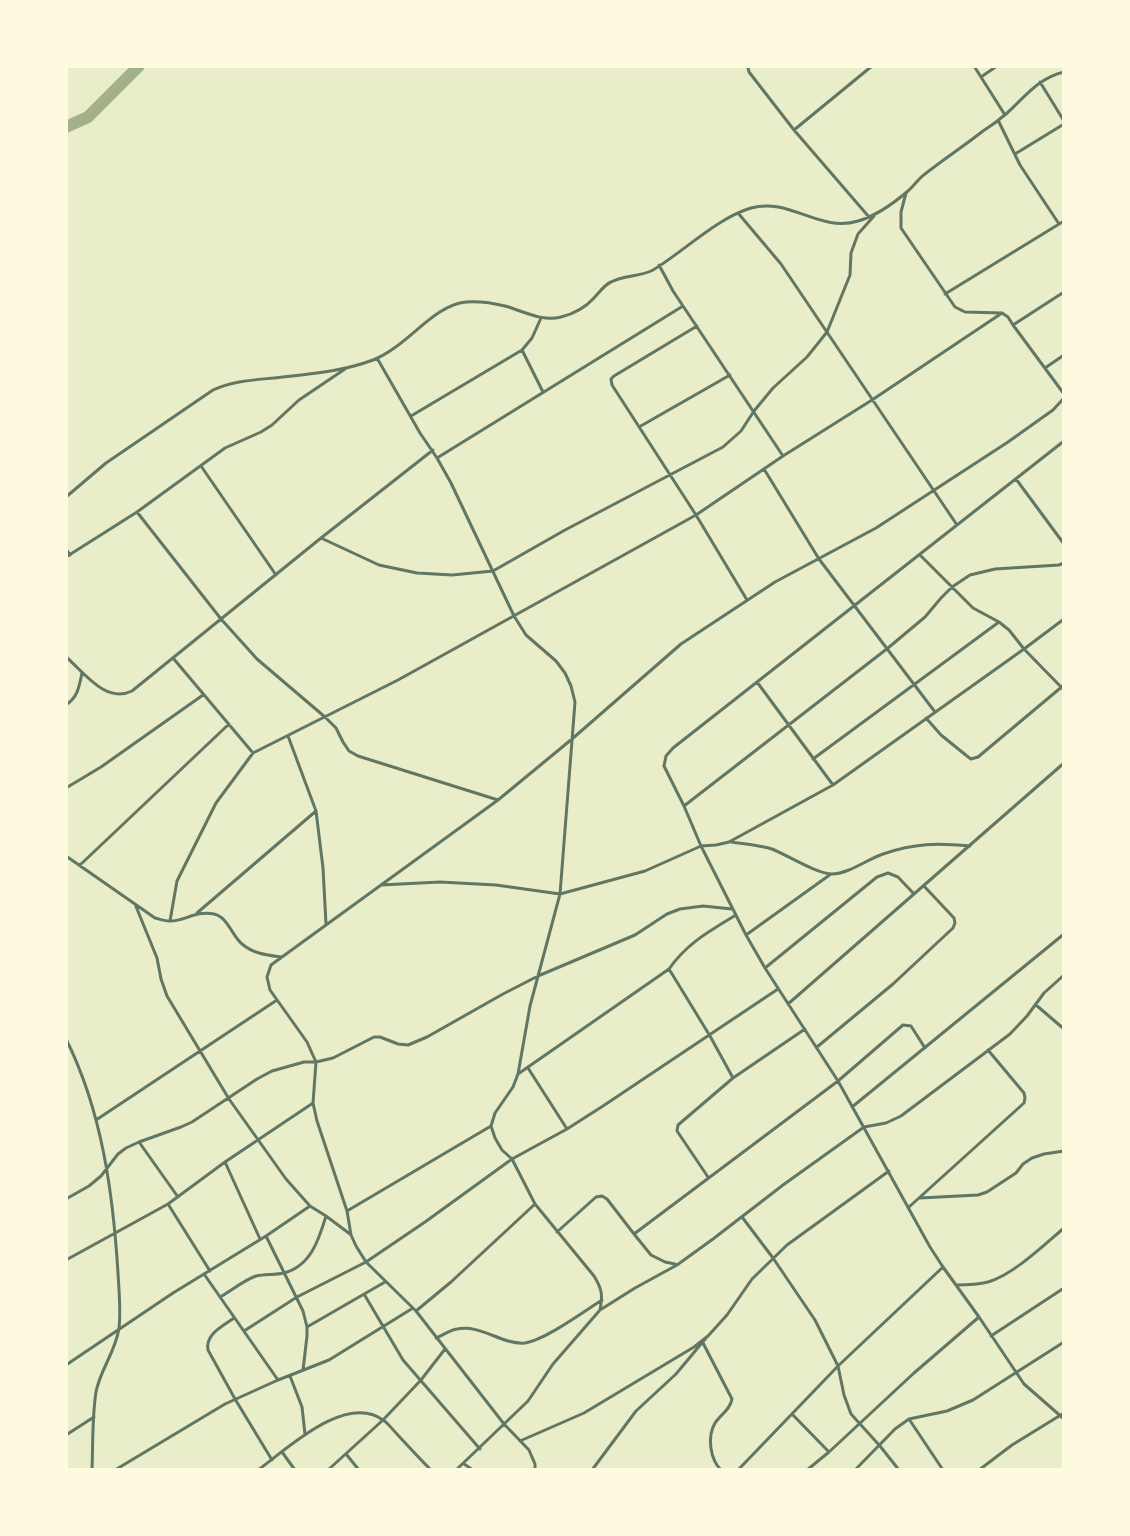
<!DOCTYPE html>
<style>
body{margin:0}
#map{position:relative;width:1130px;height:1536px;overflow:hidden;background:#e9edc9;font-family:"Roboto Condensed",sans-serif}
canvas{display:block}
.frame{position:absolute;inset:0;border:68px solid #fefae0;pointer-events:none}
</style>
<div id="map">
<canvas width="1130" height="1536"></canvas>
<div class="frame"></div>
</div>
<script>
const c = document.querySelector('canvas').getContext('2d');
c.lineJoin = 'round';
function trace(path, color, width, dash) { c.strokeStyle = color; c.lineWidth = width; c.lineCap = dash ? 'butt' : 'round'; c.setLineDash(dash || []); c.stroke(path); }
trace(new Path2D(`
 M66 127 88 117 139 66`), '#a3b18a', 12);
trace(new Path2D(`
 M751 66 748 68 749 72 794 130 869 217
 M974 66 1005 115
 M981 77 997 66
 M1040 82 1064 121
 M998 120 1020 165 1059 224
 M794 130 872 66
 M1015 154 1064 124
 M906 193 901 212V228L955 307 965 312 1002 313 1008 317 1013 325 1064 292
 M738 213 781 264 957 525
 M659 265 673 291 783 456
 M945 294 1064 221
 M1013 325 1064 394
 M697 326 614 376 611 379 612 385 696 515 747 600
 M522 350 543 392
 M377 358 420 433 437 458 451 483 514 616 526 635 556 661 565 673 571 686 575 702 560 894 530 1006 518 1074 513 1087 495 1113 491 1126 495 1138 502 1150 512 1159 535 1204 594 1276C602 1289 603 1295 600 1310
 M1045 368 1064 355
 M411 416 522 350 532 338 541 318
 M639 427 730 375
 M1064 441 673 748 666 756 664 766 684 806 701 846 746 935 765 968 838 1081 930 1247 943 1267 979 1317 1024 1384 1064 1419
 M437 458 683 306
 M201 466 276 575
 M764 469 819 559 935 712
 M1016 479 1064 544
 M66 497 106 463 213 390C232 381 253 380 274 378 308 374 341 372 373 360 407 347 433 305 466 302 479 301 493 303 505 306 523 311 542 322 561 317 573 314 585 308 594 298 599 293 604 285 611 282 624 275 640 277 653 270 683 252 717 218 751 208 789 197 820 233 858 221 876 216 894 203 908 191 914 186 918 179 925 174 944 159 964 146 983 131 991 126 999 120 1006 114 1025 97 1038 78 1064 72
 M137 512 221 619 257 659 325 717 336 728 343 742 349 751 358 756 498 800
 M321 538 379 565 417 573 452 575 493 571 565 530 723 447 741 431 754 411 773 388 807 357 827 332 850 275 851 253 858 234 874 216
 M66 549 70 555
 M920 555 973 608 999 622 1009 630 1024 649 1064 690
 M66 557 137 512 225 448 261 432 272 425 299 400 345 369
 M66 657C83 671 105 704 132 691L321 538 433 450
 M173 658 253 753 398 680 696 515 783 456 872 400 1002 313
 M757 682 833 785
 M66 705C78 697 79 687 82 673
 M926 718 941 735 967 756 971 759 978 757 1064 685
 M288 736 316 811 323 868 326 924
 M813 759 999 622
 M66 788 101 767 203 695
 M684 806 888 648 925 617 941 598 952 587 970 575 995 569 1059 565 1064 563
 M731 842C744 844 759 845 772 849 787 855 817 874 832 874 848 874 868 859 883 854 915 843 937 843 970 846
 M66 856 155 918C159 919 164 921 169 921 184 922 195 910 214 914 228 917 232 936 242 944 254 954 267 955 281 957
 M80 865 229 724
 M381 885 440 882 496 885 560 894 645 871 701 846 716 845 729 842 833 785 1024 649 1064 619
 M135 904 157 958 161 979 167 996 229 1099 286 1179 310 1206 326 1216 350 1234
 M197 913 316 811
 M170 921 177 881 216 803 253 753
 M746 935 831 874
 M765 968 877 877 888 873 898 877 914 894
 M669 969 710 1036 733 1078
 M788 1004 1064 763
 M1036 1005 1064 1029
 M66 1039C102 1111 113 1193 118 1273 119 1292 121 1310 119 1328 116 1351 100 1370 96 1392 92 1417 93 1445 92 1470
 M817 1047 893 984 953 928 955 923 954 918 924 886
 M528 1068 567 1129
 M518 1074 669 969C687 943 710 931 736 915
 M852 1107 1064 934
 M96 1120 277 1000
 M139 1142 178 1197
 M225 1162 260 1239
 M708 1177 677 1131 678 1125 733 1078 805 1029
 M920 1198 978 1195 987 1192 1016 1173 1023 1164 1032 1158 1044 1154 1064 1151
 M66 1199 89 1186 101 1176 118 1154 126 1148 139 1142 181 1127 192 1122 257 1079 272 1071 304 1062H316L333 1058 374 1037H380L398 1044 408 1045 427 1037 503 994 538 976 635 935 667 914 680 909 703 906 732 909
 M168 1204 210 1271
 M909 1207 1024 1103 1025 1098 1024 1093 988 1050
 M347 1211 491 1126
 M742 1217 773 1258 815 1320 838 1366 844 1395 851 1414 880 1446 899 1470
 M557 1232 596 1197 602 1196 607 1199 634 1234
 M266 1236 303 1311 307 1327V1336L303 1370
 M66 1260 168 1204 225 1162 313 1103
 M675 1264 665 1262 651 1255 634 1234 838 1081 903 1025 911 1026 925 1048
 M204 1274 278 1380
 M956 1285C967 1285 977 1285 988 1282 1013 1275 1044 1245 1064 1228
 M364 1294 403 1360 480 1449
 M220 1297C231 1291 244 1280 256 1276 265 1274 275 1275 284 1273 311 1266 319 1239 326 1216
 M416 1311 451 1282 535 1204
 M234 1318C223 1326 205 1334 208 1350L235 1399 272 1460
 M307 1327 385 1282
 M244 1331 297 1297 366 1262 425 1222 512 1159 567 1129 603 1106 778 989
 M991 1336 1064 1288
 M436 1338C443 1335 450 1330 457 1329 481 1324 502 1345 525 1343 545 1340 583 1312 602 1300
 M703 1343 732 1399C730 1410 721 1414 715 1423 707 1437 710 1459 721 1470
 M66 1365 173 1293 266 1236 310 1206
 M290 1376 302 1407 305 1434
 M792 1414 829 1452
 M909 1419 943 1470
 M66 1435 94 1417
 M520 1441 584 1413 694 1347 708 1336 727 1315 752 1279 787 1245 889 1171
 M282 1452 295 1470
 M346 1454 359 1470
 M464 1464 473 1470
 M115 1470 225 1404 278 1380 329 1360 413 1308
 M258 1470C287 1449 345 1393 383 1420 388 1423 392 1429 396 1433 407 1445 419 1458 431 1470
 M328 1470 383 1420 421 1380 445 1349
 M456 1470 528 1401 553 1364 600 1310 635 1288 677 1265 713 1239 783 1185 864 1127 886 1123 901 1116 1010 1034 1027 1016 1044 993 1064 975
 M535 1470V1464L529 1450 504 1424 416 1311 366 1262 356 1246 351 1235 347 1211 317 1121 313 1103 316 1062 307 1042 270 990 267 977 271 965 498 800 572 739 681 644 775 582 876 528 1008 442 1053 410 1064 398
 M592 1470 636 1411 676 1374 706 1338
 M738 1470 838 1366 943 1267
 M807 1470 829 1452 914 1373 979 1317
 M855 1470 895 1429 909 1419 947 1411 973 1400 1064 1342
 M979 1470 1012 1445 1064 1413`), '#617663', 3);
</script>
